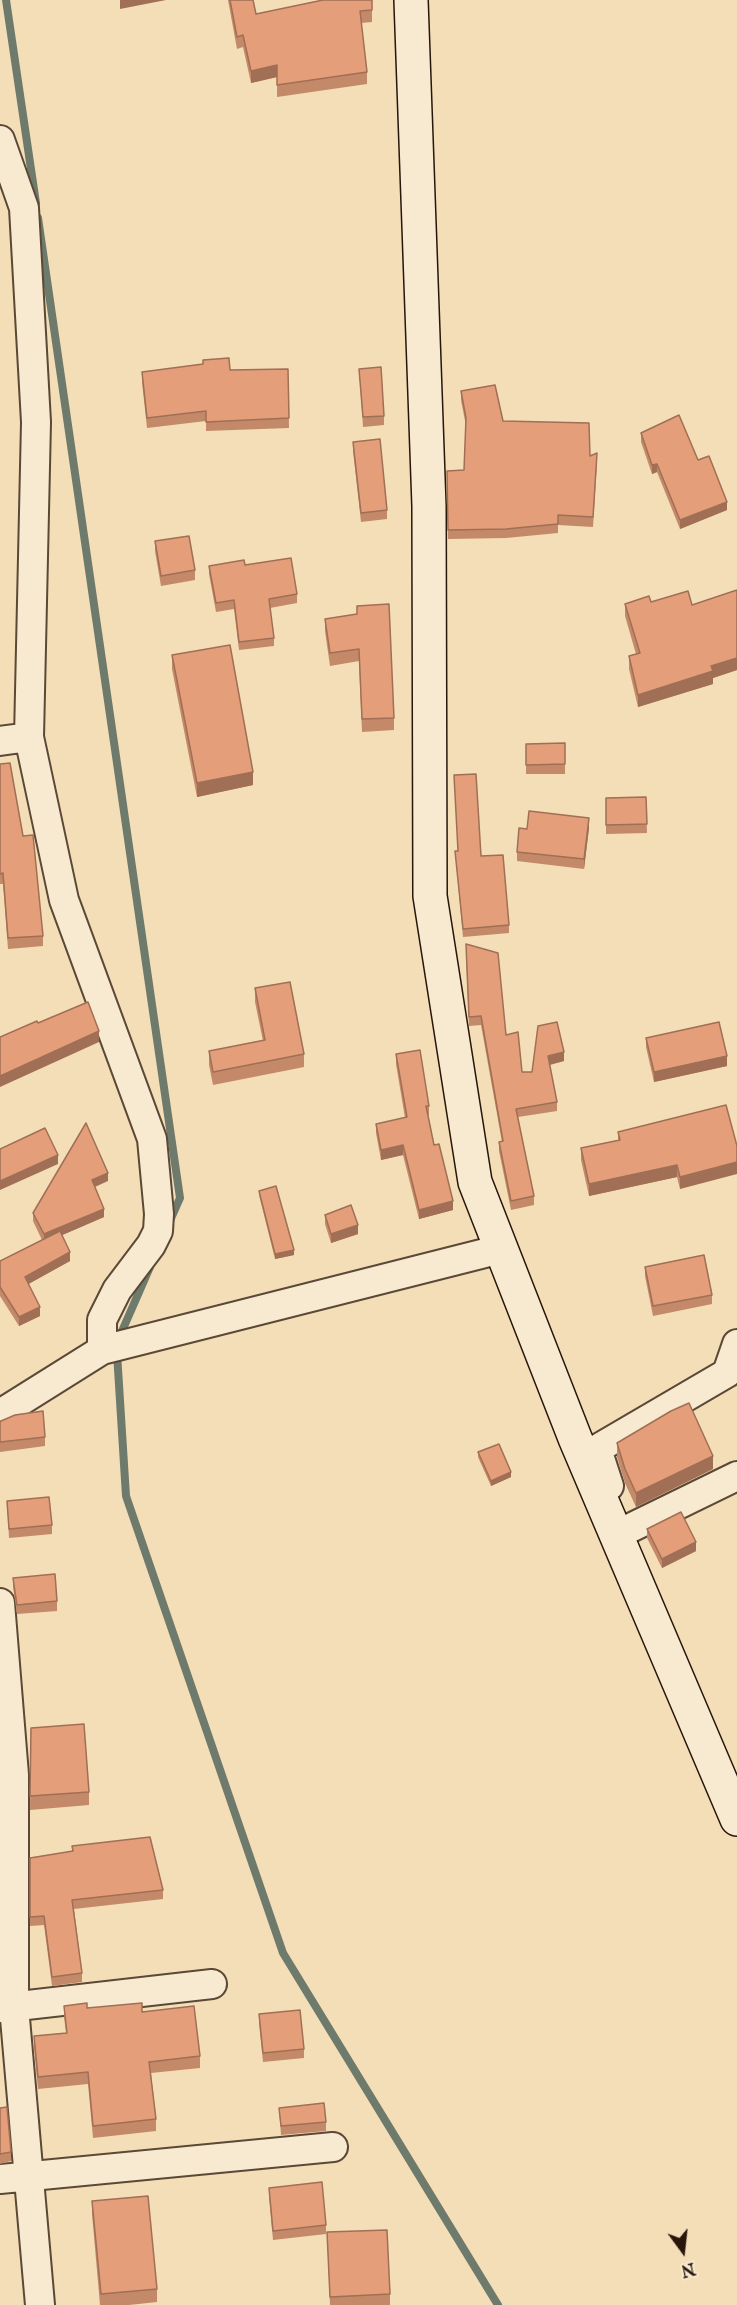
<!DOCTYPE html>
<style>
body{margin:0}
#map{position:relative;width:737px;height:2305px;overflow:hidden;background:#f3deb7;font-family:"IM FELL English",serif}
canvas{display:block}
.north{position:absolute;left:653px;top:2221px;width:60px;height:60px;-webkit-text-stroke:4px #f7ead0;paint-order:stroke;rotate:165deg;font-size:16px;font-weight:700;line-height:24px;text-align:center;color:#28160b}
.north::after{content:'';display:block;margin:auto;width:21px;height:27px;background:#28160b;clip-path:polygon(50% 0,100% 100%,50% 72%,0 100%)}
</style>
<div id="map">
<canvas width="737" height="2305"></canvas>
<div class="north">N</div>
</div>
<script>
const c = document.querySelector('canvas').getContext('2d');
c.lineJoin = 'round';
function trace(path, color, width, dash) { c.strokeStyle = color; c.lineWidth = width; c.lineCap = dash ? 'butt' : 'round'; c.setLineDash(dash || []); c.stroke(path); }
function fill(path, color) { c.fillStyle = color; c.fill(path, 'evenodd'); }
trace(new Path2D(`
 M6 0 36 203
 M38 218 180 1198 169 1223
 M119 1338 150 1267
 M117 1353 126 1496 283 1953 498 2305`), '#6d7a6c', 8);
const street = new Path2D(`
 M0 140 24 208 36 422 29 737 64 900 152 1139 159 1214 158 1231 151 1245 117 1290 102 1320V1350
 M0 741 29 737
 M0 1414 102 1350 501 1249
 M609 1486 597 1449 727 1373 737 1344
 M616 1535 737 1476
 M0 1603 14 1775V2007L40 2305
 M0 2008 212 1984
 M0 2179 333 2147`);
const secondary = new Path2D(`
 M411 0 429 506 430 896 475 1182 575 1438 737 1819`);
trace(street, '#5b4836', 32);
trace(secondary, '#28160b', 36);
trace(street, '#f7ead0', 28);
trace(secondary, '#f7ead0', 33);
fill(new Path2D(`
 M228 0H253L256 14 372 10V22L361 23 367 72V84L277 97V77L251 83 243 47 237 49Z
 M288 369 289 428 206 431V421L147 428 142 382V372Z
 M359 369 384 416V425L363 427Z
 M461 391 503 421 590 456 597 462 593 527 558 525V533L506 538 448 539 447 471 464 470 466 426 461 400Z
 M641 433 698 460 727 510 680 529 657 472 652 474 641 442Z
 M353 442 387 510V519L361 522 353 451Z
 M155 541 195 570V580L161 586 155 551Z
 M245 565 297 594V603L270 608 274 638V646L239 650 234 609 216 612 209 574V566Z
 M737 590V670L713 678V684L638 707 629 669V656L636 654 625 616V604L651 602 692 605Z
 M357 614 394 718V730L362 732 359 661 330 666 325 631V619Z
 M172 655 253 785 197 797 172 669Z
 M565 743V774H526V744Z
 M0 764 23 836 43 936V946L8 949 3 884H0Z
 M646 797 647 833 606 834V798Z
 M589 828 584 869 517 861V852L527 829Z
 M455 851 481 856 509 925V933L463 937Z
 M466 953 506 1035 522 1072H532L538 1026 564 1061 550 1065 557 1102V1111L518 1117 534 1196V1205L511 1210 499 1151V1142H502L481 1025 469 1026Z
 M255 988 304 1054V1067L213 1085 209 1065V1051L263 1041 255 1002Z
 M646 1038 727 1066 654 1082 646 1047Z
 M396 1054 429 1106V1115H428L434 1145 453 1210 419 1219 403 1155 381 1160 376 1133V1124L405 1118 396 1064Z
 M726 1105 680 1189 677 1177 589 1196 581 1160V1148L618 1140V1132Z
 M108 1181 95 1187 104 1217 62 1235 70 1261 28 1284 40 1316 19 1326 0 1296V1261L42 1240 33 1221V1213Z
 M259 1191 294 1255 275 1259 259 1195Z
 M325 1215 358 1234 331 1243 325 1224Z
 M645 1267 712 1295V1304L653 1316 645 1276Z
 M0 1421 45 1437V1446L0 1452Z
 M617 1443 713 1469 636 1507 625 1483 617 1457Z
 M478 1452 511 1477 491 1486 478 1457Z
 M7 1501 52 1525V1534L9 1538Z
 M647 1529 696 1551 662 1568 647 1538Z
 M13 1578 57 1601V1611L17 1614 13 1587Z
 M31 1728 89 1792V1805L30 1810Z
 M72 1846 163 1890V1899L74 1909 82 1973V1982L52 1986 44 1925 30 1926V1858L72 1851Z
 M64 2006 142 2012 200 2056V2068L151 2073 156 2119V2131L93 2138 88 2084 38 2089 34 2048V2036L66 2033 64 2017Z
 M259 2014 304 2049V2058L263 2062 259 2023Z
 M0 2108 11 2152V2161L0 2164Z
 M279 2108 326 2122V2131L281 2135Z
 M269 2188 326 2225V2234L273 2240 269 2197Z
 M92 2201 157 2289V2302L129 2305H100L92 2214Z
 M327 2232 390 2294V2305H330Z`), '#c48969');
fill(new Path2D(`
 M120 0H166L120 9Z
 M277 65V77L251 83V71Z
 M657 464V472L652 474V465Z
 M727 502V510L680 529V520Z
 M737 658V670L713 678V684L638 707V695L711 666Z
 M253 772V785L197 797V783Z
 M589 818V828L584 869V859Z
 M99 1031V1042L0 1087V1076Z
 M564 1052V1061L548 1065V1056Z
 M727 1056V1066L654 1082V1072Z
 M403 1145V1155L381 1160V1150Z
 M58 1155V1164L0 1190V1181Z
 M737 1162V1174L680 1189V1177Z
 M677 1165V1177L589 1196V1184Z
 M108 1173V1181L92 1188V1180Z
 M453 1201V1210L419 1219V1210Z
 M104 1209V1217L44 1243V1234Z
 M358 1225V1234L331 1243V1234Z
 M294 1250V1255L275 1259V1254Z
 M70 1252V1261L25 1286V1277Z
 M40 1307V1316L19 1326V1317Z
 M713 1456V1469L636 1507V1493Z
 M511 1472V1477L491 1486V1481Z
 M696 1542V1551L662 1568V1559Z`), '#a06f55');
const building = new Path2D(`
 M230 0H253L256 14 323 0H372V10L360 11 367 72 277 85V65L251 71 243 35 237 37Z
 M229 358 230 370 288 369 289 418 206 422V411L147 418 142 372 203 364V360Z
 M381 367 384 416 363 417 359 369Z
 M495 385 503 421 589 423 590 456 597 453 593 517 558 515V524L506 529 448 530 447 471 464 470 466 418 461 391Z
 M679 415 698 460 709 456 727 502 680 520 657 464 652 465 641 433Z
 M380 439 387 510 361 513 353 442Z
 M189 536 195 570 161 576 155 541Z
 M291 558 297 594 269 599 274 638 239 642 234 600 216 603 209 566 244 560 245 565Z
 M737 590V658L711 666 713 671 638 695 629 656 640 653 625 604 649 596 651 602 688 591 692 605Z
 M389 604 394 718 362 719 359 649 330 653 325 619 357 614V606Z
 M230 645 253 772 197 783 172 655Z
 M565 743V764L526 765V744Z
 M10 763 23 836 33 835 43 936 8 938 3 873 0 874V764Z
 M476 774 481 856 503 855 509 925 463 929 455 851H458L454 775Z
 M646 797 647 824 606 825V798Z
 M529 811 589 818 584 859 517 852 519 828 527 829Z
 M466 944 498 953 506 1035 518 1032 522 1072H532L538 1026 557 1022 564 1052 548 1056 557 1102 516 1109 534 1196 511 1201 499 1142 503 1141 481 1016 469 1017Z
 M290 982 304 1054 213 1072 209 1051 265 1040 255 988Z
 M88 1002 99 1031 0 1076V1037L37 1021 38 1023Z
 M719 1022 727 1056 654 1072 646 1038Z
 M420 1050 429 1106H426L434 1145 439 1144 453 1201 419 1210 403 1145 381 1150 376 1124 407 1117 396 1054Z
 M726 1105 737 1146V1162L680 1177 677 1165 589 1184 581 1148 620 1140 618 1132Z
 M86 1123 108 1173 92 1180 104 1209 44 1234 33 1213Z
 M45 1128 58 1155 0 1181V1149Z
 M276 1186 294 1250 275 1254 259 1191Z
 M351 1205 358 1225 331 1234 325 1215Z
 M60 1231 70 1252 25 1277 40 1307 19 1317 0 1287V1261Z
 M704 1255 712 1295 653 1306 645 1267Z
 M689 1403 713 1456 636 1493 625 1469 617 1443 671 1411Z
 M43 1411 45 1437 0 1442V1421H1L15 1415Z
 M499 1444 511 1472 491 1481 478 1452Z
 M49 1497 52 1525 9 1529 7 1501Z
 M681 1512 696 1542 662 1559 647 1529Z
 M55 1574 57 1601 17 1605 13 1578Z
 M84 1724 89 1792 30 1796 31 1728Z
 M150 1837 163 1890 72 1900 82 1973 52 1977 44 1916 30 1917V1858L73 1851 72 1846Z
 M87 2003V2008L142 2003V2012L194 2006 200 2056 149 2062 156 2119 93 2126 88 2072 38 2077 34 2036 67 2033 64 2006Z
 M300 2010 304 2049 263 2053 259 2014Z
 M324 2103 326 2122 281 2126 279 2108Z
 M7 2107 11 2152 0 2154V2108Z
 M322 2182 326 2225 273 2231 269 2188Z
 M148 2196 157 2289 101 2294 92 2201Z
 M387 2230 390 2294 330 2297 327 2232Z`);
fill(building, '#e49f7a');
trace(building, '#a06f55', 1.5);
</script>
